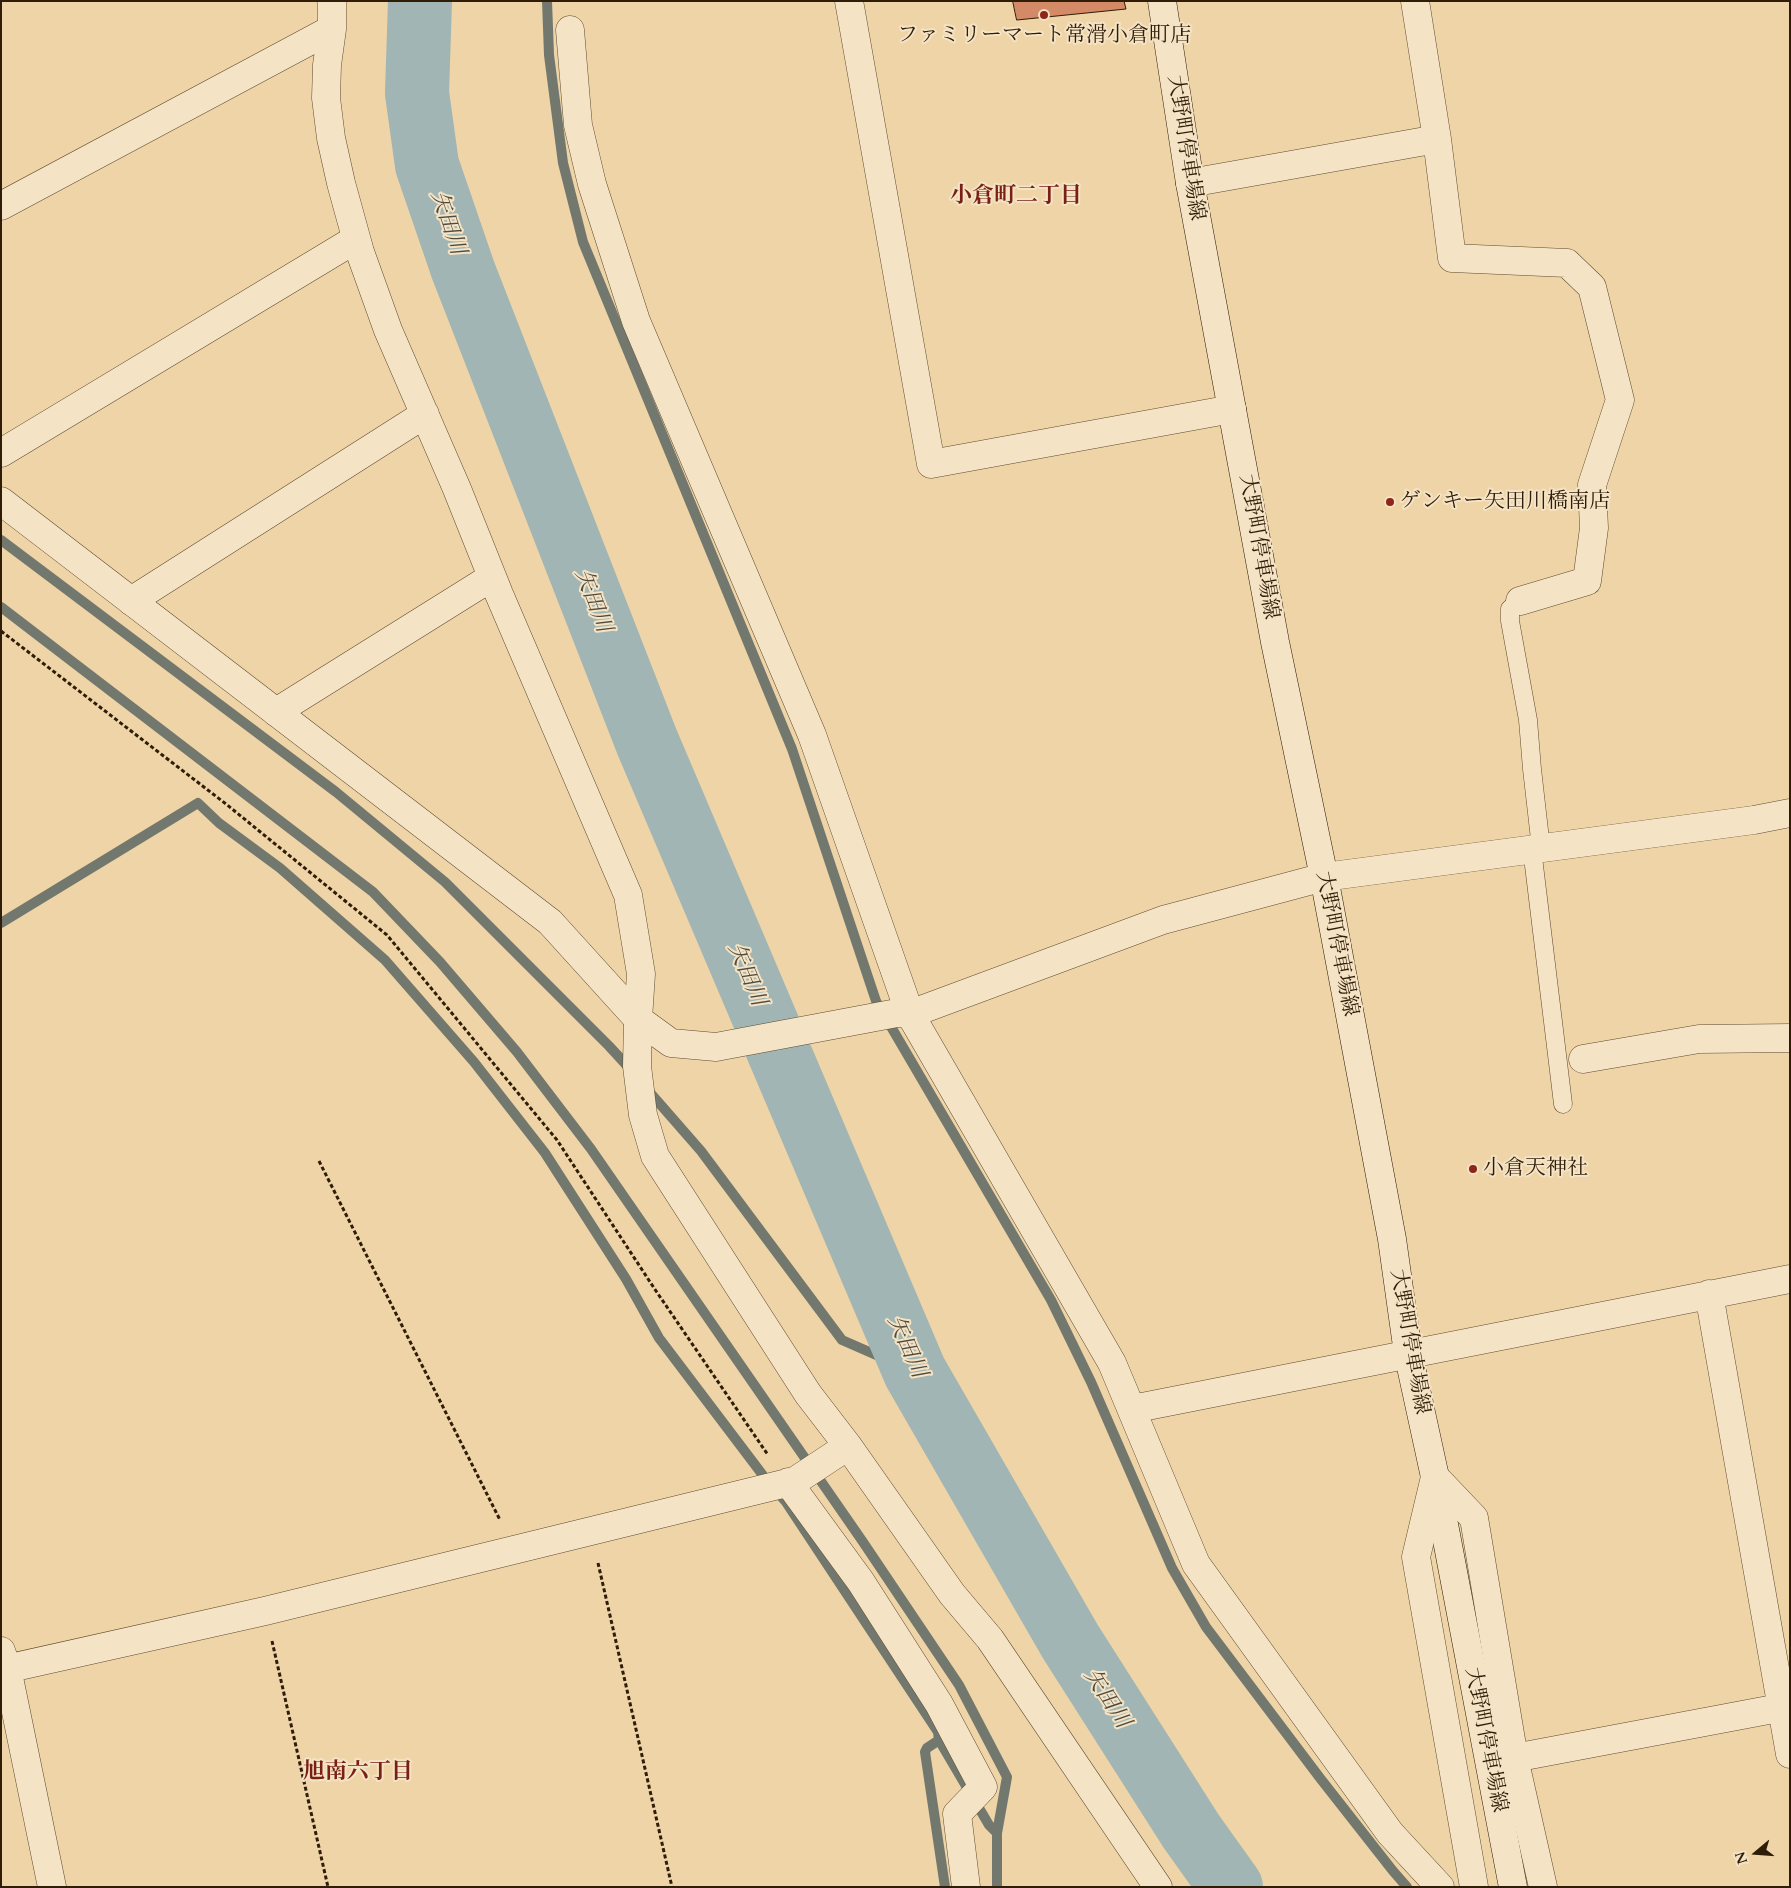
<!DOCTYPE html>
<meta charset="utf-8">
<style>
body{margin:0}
#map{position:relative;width:1791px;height:1888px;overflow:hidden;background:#eed4a6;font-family:Cardo,serif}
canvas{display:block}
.frame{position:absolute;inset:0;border:2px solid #301d08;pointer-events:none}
.north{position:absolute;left:1731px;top:1828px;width:50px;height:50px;-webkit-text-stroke:4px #f4e3c5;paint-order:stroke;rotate:252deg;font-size:14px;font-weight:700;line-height:20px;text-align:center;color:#301d08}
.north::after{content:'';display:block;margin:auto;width:18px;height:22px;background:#301d08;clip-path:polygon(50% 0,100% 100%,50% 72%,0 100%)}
</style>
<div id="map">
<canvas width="1791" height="1888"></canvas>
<div class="frame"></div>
<div class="north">N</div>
</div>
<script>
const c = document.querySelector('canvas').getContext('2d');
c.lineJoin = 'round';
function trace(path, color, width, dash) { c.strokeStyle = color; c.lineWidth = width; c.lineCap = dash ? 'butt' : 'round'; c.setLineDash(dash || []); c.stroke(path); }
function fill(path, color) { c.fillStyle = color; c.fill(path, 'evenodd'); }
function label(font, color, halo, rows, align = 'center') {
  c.font = font + ' Cardo,"Noto Serif JP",serif'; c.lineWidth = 4; c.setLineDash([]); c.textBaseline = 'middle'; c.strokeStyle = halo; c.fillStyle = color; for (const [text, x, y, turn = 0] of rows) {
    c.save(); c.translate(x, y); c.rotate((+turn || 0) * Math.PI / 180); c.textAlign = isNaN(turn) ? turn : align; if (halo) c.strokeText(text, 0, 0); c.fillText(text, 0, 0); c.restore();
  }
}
trace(new Path2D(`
 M547 1 549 55 563 163 583 242 792 749 876 1001 1051 1300 1091 1382 1172 1568 1206 1627 1320 1778 1393 1871 1407 1887
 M1 540 336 792 445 882 609 1046 632 1071
 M1 607 373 892 440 962 517 1052 591 1149 863 1542 959 1685 1007 1777 997 1833V1887
 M1 923 198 803 219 823 280 868 385 960 474 1062 545 1153 626 1279 659 1338 765 1478 786 1502 938 1732 939 1740
 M646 1088 701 1151 842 1340 915 1372
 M945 1887 925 1752 927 1748 939 1740 989 1825 997 1833`), '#73786f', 10);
trace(new Path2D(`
 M420 1 417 93 427 165 463 270 647 742 915 1372 1070 1641 1191 1831 1231 1887`), '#a0b5b4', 64);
const building = new Path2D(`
 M1013 1H1124L1126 9 1017 20Z`);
fill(building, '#d48967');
trace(building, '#301d08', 1);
const service = new Path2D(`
 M1520 601 1510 609V621L1528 720 1532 769 1541 848
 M1532 849 1563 1104`);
const minor = new Path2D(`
 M332 1V29L327 65 326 98 331 138 341 183 360 252 388 330 457 489 499 594 628 895 641 974 638 1019
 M849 1 931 464 1232 409
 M570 30 578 125 592 184 636 321 812 735 910 1014 1112 1363 1196 1564 1390 1833 1440 1887
 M1437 139 1452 258 1567 263 1592 287 1620 400 1592 485 1594 528 1587 581 1520 601
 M1190 183 1437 139 1415 1
 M1 206 332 29
 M1 453 356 239
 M131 601 425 414
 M276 712 492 577
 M1583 1059 1699 1039 1790 1038
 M1709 1294 1790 1754
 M1132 1409 1790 1279
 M1435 1477 1474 1518 1514 1758 1543 1887
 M1435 1477 1416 1557 1474 1887
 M788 1482 861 1582 939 1704 983 1787 957 1814 966 1887
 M1 1651 7 1668 52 1887
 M1 1670 265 1611 795 1481 848 1446
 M1514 1758 1790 1706
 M1158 1887 990 1639 952 1594 848 1446 808 1394 655 1156 643 1115 637 1066 638 1019 671 1043 716 1047 897 1013 910 1014 1163 920 1324 877 1754 820 1790 813`);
const tertiary = new Path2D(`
 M1 501 550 922 638 1019`);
const secondary = new Path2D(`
 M1162 1 1190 183 1275 642 1324 877 1392 1239 1408 1353 1435 1477 1513 1887`);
trace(service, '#604b30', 19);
trace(minor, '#604b30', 29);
trace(tertiary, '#604b30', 29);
trace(secondary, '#301d08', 29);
trace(new Path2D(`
 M1 631 226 804 387 935 557 1140 654 1288 768 1455
 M319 1161 500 1520
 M598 1563 672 1887
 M272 1641 328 1887`), '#301d08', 3, [4, 2.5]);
trace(service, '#f4e3c5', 18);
trace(minor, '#f4e3c5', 28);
trace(tertiary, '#f4e3c5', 28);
trace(secondary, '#f4e3c5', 28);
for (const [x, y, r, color] of [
 [1044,15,5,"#8f2418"],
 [1390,502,5,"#8f2418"],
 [1473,1169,5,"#8f2418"]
]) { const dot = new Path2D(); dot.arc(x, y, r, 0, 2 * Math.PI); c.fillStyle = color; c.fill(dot); trace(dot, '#f4e3c5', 2); }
label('21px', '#301d08', '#f4e3c5', [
 ["ファミリーマート常滑小倉町店",1044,36,"center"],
 ["ゲンキー矢田川橋南店",1400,502],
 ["小倉天神社",1483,1169]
], 'left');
label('21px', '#301d08', '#f4e3c5', [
 ["大野町停車場線",1185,148,81],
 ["大野町停車場線",1258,547,80],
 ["大野町停車場線",1336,944,79],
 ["大野町停車場線",1409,1342,80],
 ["大野町停車場線",1485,1740,79]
]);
label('bold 22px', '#7a1f14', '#f4e3c5', [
 ["小倉町二丁目",1016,197],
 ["旭南六丁目",358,1773]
]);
label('italic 22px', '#524b3c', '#f4e3c5', [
 ["矢田川",447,223,71],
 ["矢田川",592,601,69],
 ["矢田川",746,975,67],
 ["矢田川",906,1347,66],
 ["矢田川",1106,1699,57]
]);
</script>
